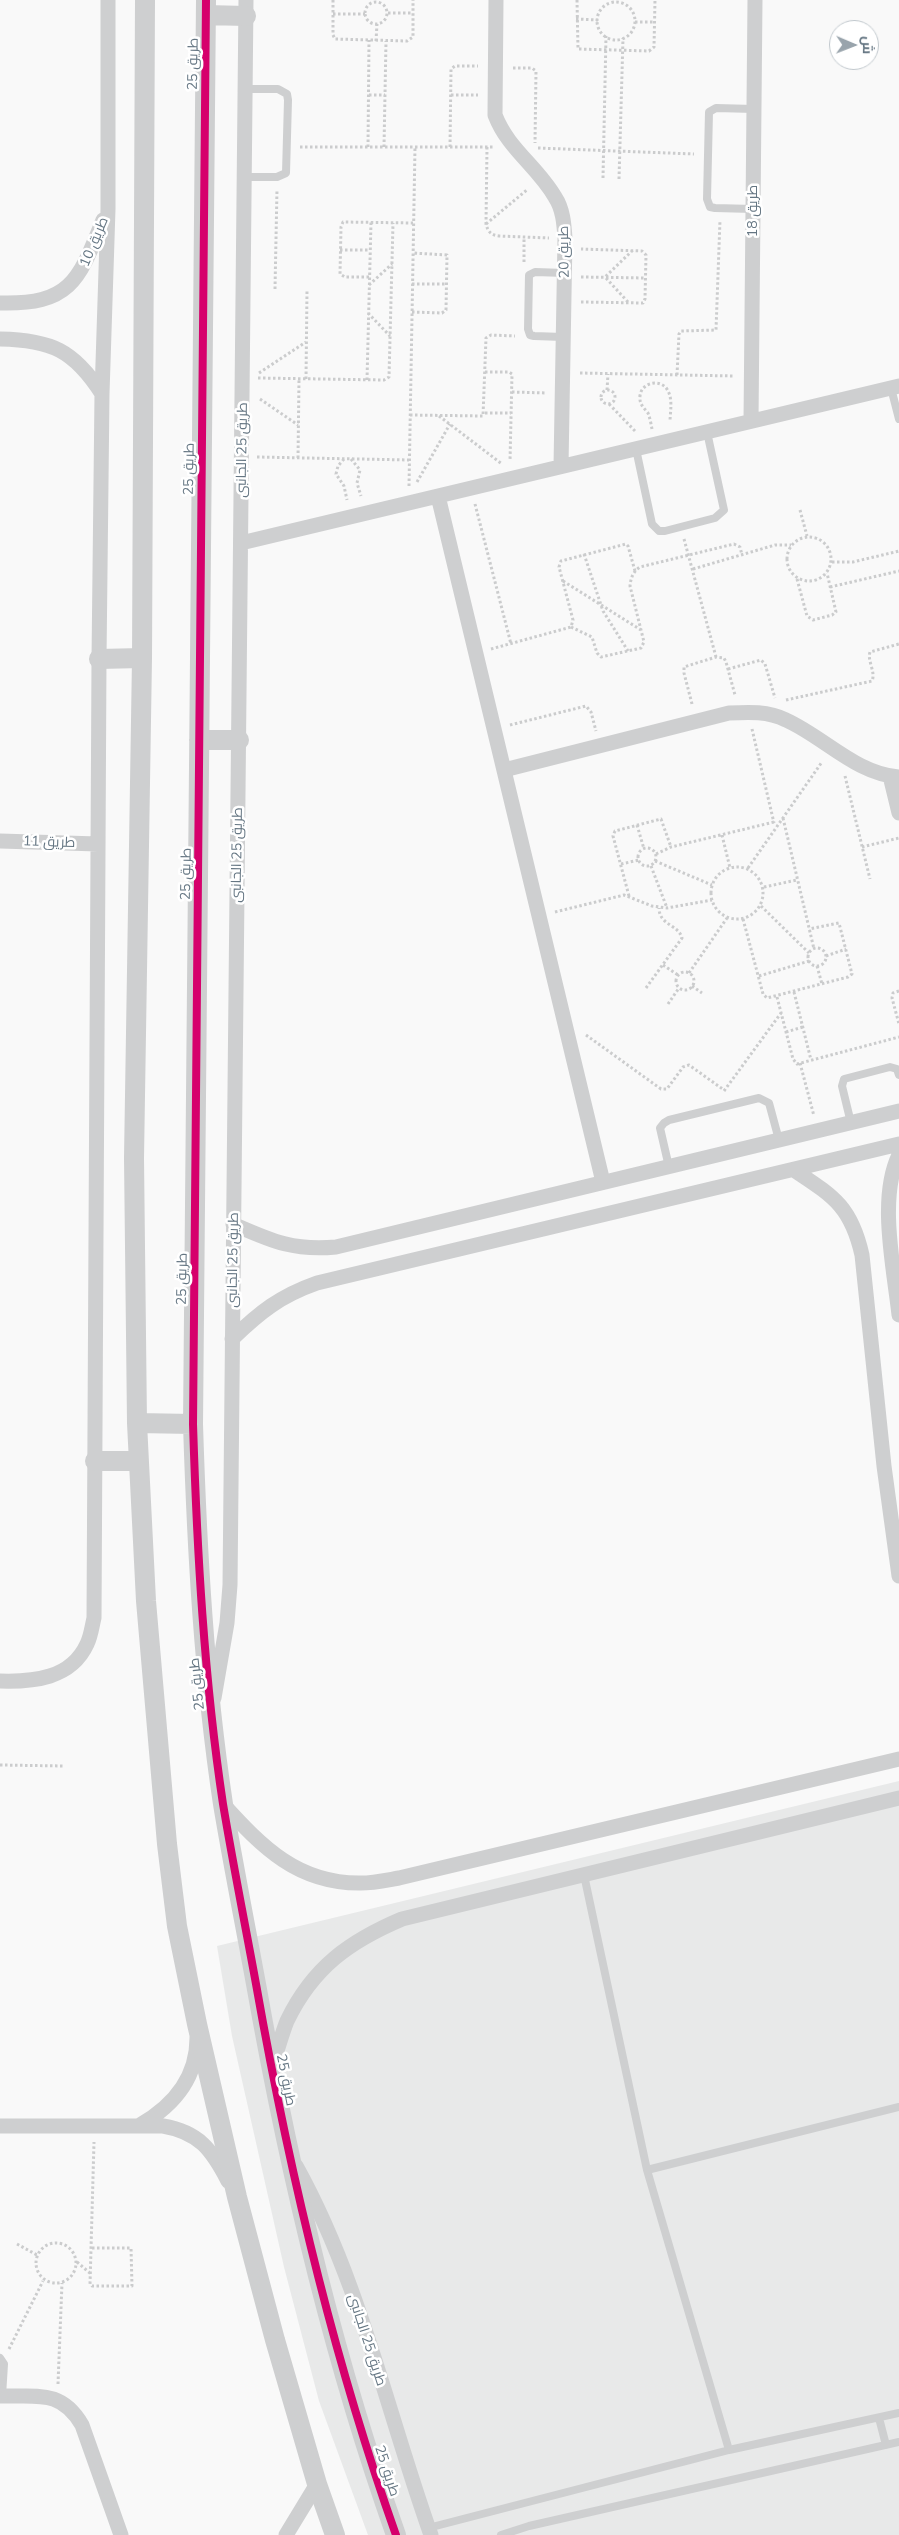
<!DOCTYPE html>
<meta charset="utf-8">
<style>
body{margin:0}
#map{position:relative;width:899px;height:2535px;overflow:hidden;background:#f9f9f9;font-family:Mulish,Cairo,sans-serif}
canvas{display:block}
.north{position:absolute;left:829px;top:20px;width:50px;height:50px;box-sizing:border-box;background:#fff;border:1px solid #c1c8cd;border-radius:50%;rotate:91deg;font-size:14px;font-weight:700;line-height:20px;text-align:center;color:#657683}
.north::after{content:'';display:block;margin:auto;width:18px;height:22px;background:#99a4ac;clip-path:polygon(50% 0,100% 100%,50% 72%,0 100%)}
</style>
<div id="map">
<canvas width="899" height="2535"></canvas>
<div class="north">ش</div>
</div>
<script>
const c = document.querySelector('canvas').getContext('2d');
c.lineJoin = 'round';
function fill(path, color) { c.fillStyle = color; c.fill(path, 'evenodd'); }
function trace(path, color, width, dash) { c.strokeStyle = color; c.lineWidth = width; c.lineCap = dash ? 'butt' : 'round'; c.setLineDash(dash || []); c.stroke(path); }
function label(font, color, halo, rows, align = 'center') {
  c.font = font + ' Mulish,Cairo,sans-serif'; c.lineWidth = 5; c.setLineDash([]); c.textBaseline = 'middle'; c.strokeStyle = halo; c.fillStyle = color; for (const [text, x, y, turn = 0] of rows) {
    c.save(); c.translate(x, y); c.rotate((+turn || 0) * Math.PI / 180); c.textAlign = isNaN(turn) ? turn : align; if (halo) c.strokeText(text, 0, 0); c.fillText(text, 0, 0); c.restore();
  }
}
fill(new Path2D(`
 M899 1781V2535H368L319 2401 284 2267 232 2036 217 1946Z`), '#e8e9e9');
trace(new Path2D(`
 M333 0V35L335 39 407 41 413 37V0
 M577 0 578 49 649 51 654 47 655 0
 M365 13a11 11 0 1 1 22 0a11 11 0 1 1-22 0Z
 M597 21a19 19 0 1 1 38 0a19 19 0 1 1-38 0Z
 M388 13H413
 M333 14H365
 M576 19 598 20
 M635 22H655
 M376 41 377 24
 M513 68H532L536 71 535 143
 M369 95H385
 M451 95H478
 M300 147H494
 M368 147 369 40
 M384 147 386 41
 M450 147 451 69 455 66H478
 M487 147 486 224C488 232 491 235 499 236L549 238
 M538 148 694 154
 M603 178 606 36
 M619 179 623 38
 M486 224 528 189
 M340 250H370
 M524 262V237
 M369 277H345L340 274 341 227 343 222 413 223
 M581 277 646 278
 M412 284H446
 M369 285 392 264
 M275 289 277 189
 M581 302 643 303 645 299 646 255 642 251 581 249
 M628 302 605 277 633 250
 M412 312 442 313 446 310 447 255 413 253
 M368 313 390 336
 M485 372H509L512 374 510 461
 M259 373 306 342
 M580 373 734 376
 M677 375 679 334 681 331 716 330 720 220
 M258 378 384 380 389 377 393 223
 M306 379 307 290
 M367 380 371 222
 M607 390 608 374
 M601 397a7 7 0 1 1 14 0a7 7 0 1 1-14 0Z
 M512 392 547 393
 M260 399 298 425
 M609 404 635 431
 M485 413H511
 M410 415 483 416 486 338 491 335 515 336
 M439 416 502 464
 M652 429C651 424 650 418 648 413 644 408 639 404 640 396 641 382 662 378 668 391 673 400 670 413 670 422
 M257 457 409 460
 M298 458 299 379
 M344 459 338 466 336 474 344 486 347 500
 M351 459 360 470 357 483 361 496
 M417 482 450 424
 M409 486 415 147
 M475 504 511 644
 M800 510 807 536
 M787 559a22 22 0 1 1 44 0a22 22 0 1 1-44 0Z
 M684 539 716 657
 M584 554 603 611 628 651
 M832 562H853L899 551
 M693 569 775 545H791
 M797 579 807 616 813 620 832 615 836 612 827 573
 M563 581 641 630
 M830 587 899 571
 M571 627 592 637 597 653 601 657 641 648 644 642 630 586C631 577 633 572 640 567L734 544 740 547 742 555
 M491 649 571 627 573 620 559 567 561 561 626 544 628 546 635 571
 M728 669 761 660 765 664 775 698
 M786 700 872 681C876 672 867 661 870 652L899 644
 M692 704 684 673V667L716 657 724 658 726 662 735 695
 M510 725 586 706 591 712 596 731
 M752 729 774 823
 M845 776 870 879
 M783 818 814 949
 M637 825 644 849
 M722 835 730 868
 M862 847 899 838
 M638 857a9 9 0 1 1 18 0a9 9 0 1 1-18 0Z
 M656 854 671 847 774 822
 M655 861 712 885
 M621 864 639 860
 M651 866 667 908
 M711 893a26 26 0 1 1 52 0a26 26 0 1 1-52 0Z
 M748 868 822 762
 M764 887 797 880
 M629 896 613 836 615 831 661 819 671 847
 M761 906 809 953
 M555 912 624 895 652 906 667 908 712 900
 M743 919 763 994 767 998 848 977 852 974 839 923 809 929
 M808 957a9 9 0 1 1 18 0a9 9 0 1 1-18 0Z
 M826 956 846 949
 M663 965 678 975
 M817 966 822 984
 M676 981a9 9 0 1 1 18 0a9 9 0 1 1-18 0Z
 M689 973 727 918
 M759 976 809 961
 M692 986 702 993
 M646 988 682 938C679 925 659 925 659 908
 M899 991 893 993 892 998 899 1024
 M794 992 811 1060
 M777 997 793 1059 797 1064 899 1037
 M668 1004 679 988
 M786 1032 803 1027
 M586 1035 661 1089H667L683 1067 689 1065 724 1090
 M800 1063 814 1116
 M724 1091 781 1013
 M0 1765 64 1766
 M36 2263a20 20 0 1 1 40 0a20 20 0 1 1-40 0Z
 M17 2244 37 2255
 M92 2248H131L132 2286H92L90 2284 94 2142
 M77 2262 91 2274
 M9 2349 43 2281
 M58 2384 62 2283`), '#cbcccd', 3, [2.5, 2.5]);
trace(new Path2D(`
 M244 177H277L286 173 288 100 287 94 278 89H245
 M753 209 715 208 710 207 707 199 709 112 716 108 754 109
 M563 337 534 336 530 335 528 329 529 275 535 272 565 273
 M891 388 899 419
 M636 449 652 524 659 531H665L715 518 724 510 707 432
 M851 1123 842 1086 844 1079 890 1067 897 1069 899 1075
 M669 1167 660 1128 664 1123 669 1120 759 1098 769 1103 779 1140
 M584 1875 647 2170 729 2450
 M647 2170 899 2107
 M0 2358 4 2364 2 2396
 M879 2418 886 2445
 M428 2528 729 2450 899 2413
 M501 2535 529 2526 899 2442`), '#cecfd0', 8);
trace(new Path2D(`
 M496 0 495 115C508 149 537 166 555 197 563 209 564 224 565 238L561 466
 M0 303C71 305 79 280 103 220
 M0 339C51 340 74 350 102 394
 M751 421 755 0
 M438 496 603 1182
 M241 543 899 386
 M504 770 729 713C749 712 768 711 786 720 824 737 856 774 899 777
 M890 776 899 813
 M0 841 98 844
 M899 1155C878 1198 894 1268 899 1315
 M794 1170C833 1196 851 1206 862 1255L884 1466 899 1576
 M233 1224C272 1241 293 1251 336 1247L899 1111
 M232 1339C260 1312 280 1296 317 1283L899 1144
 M0 1681C33 1682 71 1679 87 1644 91 1636 92 1626 94 1618L99 659 102 394 108 209V0
 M214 1698 227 1623 230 1585 246 0
 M223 1804C262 1847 298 1884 361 1883 373 1883 387 1880 399 1878L899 1759
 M271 2068C277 2053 281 2036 287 2021 313 1967 350 1941 402 1919L899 1798
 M140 2125C173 2106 197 2078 197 2038
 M0 2126H163C199 2132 212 2150 228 2181
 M296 2166C360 2281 387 2412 431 2535
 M0 2396C37 2397 61 2389 82 2425L121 2535
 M286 2535 317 2484`), '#cecfd0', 15);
trace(new Path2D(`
 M145 0 142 658 134 1158 137 1423 146 1601 167 1844 177 1926 197 2024 237 2197 275 2340 317 2484 335 2535
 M206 0 193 1424C197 1551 204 1678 223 1804 233 1864 245 1924 256 1984 289 2171 332 2355 396 2535
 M206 15 246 16
 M99 659 142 658
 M199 740H239
 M137 1423 193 1424
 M95 1461H139`), '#cecfd0', 20);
trace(new Path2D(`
 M206 0 193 1424C197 1551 204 1678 223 1804 233 1864 245 1924 256 1984 289 2171 332 2355 396 2535`), '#d6006c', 8);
label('14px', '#657683', '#fff', [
 ["طريق 25",193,64,-89],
 ["طريق 18",753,211,-90],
 ["طريق 10",94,242,-67],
 ["طريق 20",564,252,-91],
 ["طريق 25 الجانبى",242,450,-89],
 ["طريق 25",189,469,-89],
 ["طريق 11",49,842,2],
 ["طريق 25 الجانبى",237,855,-89],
 ["طريق 25",186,874,-89],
 ["طريق 25 الجانبى",233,1260,-89],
 ["طريق 25",182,1279,-89],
 ["طريق 25",197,1684,-96],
 ["طريق 25",286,2080,79],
 ["طريق 25 الجانبى",367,2340,72],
 ["طريق 25",387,2471,72]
]);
</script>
